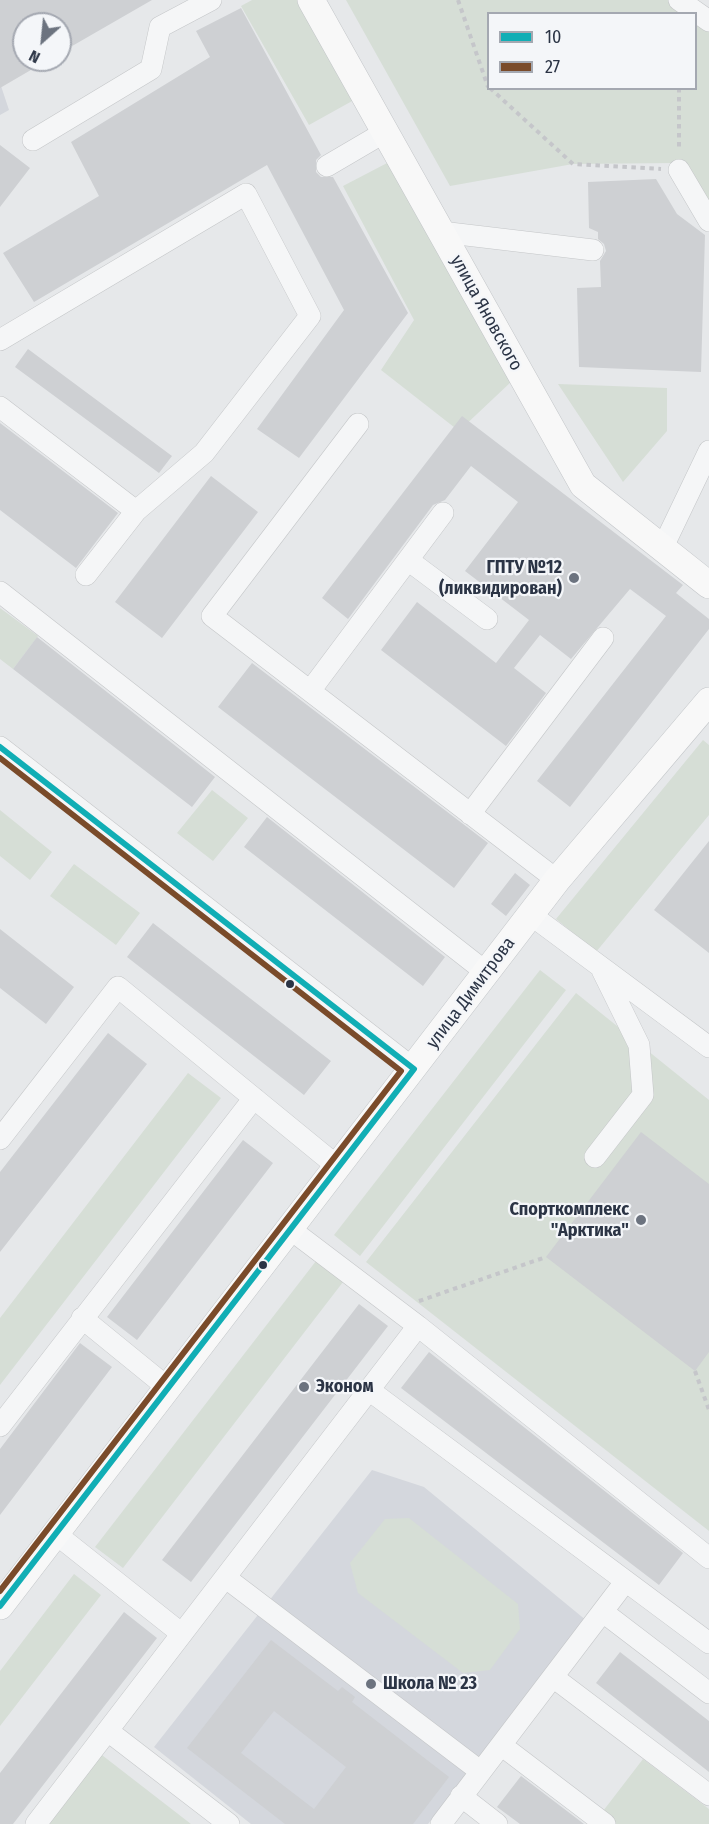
<!DOCTYPE html>
<meta charset="utf-8">
<style>
body{margin:0}
#map{position:relative;width:709px;height:1824px;overflow:hidden;background:#e6e8ea;font-family:"Fira Sans Condensed",sans-serif}
canvas{display:block}
.legend{position:absolute;left:487px;top:12px;width:210px;height:78px;box-sizing:border-box;background:#f4f6f9;border:2px solid #a4a8b1;margin:0;padding:8px 10px;list-style:none;font-size:18px;color:#2b3445}
.legend li{display:flex;align-items:center;gap:12px;height:30px}
.legend b{width:30px;border:2px solid #a4a8b1}
.north{position:absolute;left:12px;top:12px;width:60px;height:60px;box-sizing:border-box;background:#f4f6f9;border:2px solid #a4a8b1;border-radius:50%;rotate:207deg;font-size:16px;font-weight:700;line-height:24px;text-align:center;color:#2b3445}
.north::after{content:'';display:block;margin:auto;width:21px;height:27px;background:#6c737f;clip-path:polygon(50% 0,100% 100%,50% 72%,0 100%)}
</style>
<div id="map">
<canvas width="709" height="1824"></canvas>
<ul class="legend">
<li><b style="height:8px;background:#11aeb5"></b>10</li>
<li><b style="height:8px;background:#7a4b2a"></b>27</li>
</ul>
<div class="north">N</div>
</div>
<script>
const c = document.querySelector('canvas').getContext('2d');
c.lineJoin = 'round';
function fill(path, color) { c.fillStyle = color; c.fill(path, 'evenodd'); }
function trace(path, color, width, dash) { c.strokeStyle = color; c.lineWidth = width; c.lineCap = dash ? 'butt' : 'round'; c.setLineDash(dash || []); c.stroke(path); }
function label(font, color, halo, rows, align = 'center') {
  c.font = font + ' "Fira Sans Condensed",sans-serif'; c.lineWidth = 4.5; c.setLineDash([]); c.textBaseline = 'middle'; c.strokeStyle = halo; c.fillStyle = color; for (const [text, x, y, turn = 0] of rows) {
    c.save(); c.translate(x, y); c.rotate((+turn || 0) * Math.PI / 180); c.textAlign = isNaN(turn) ? turn : align; if (halo) c.strokeText(text, 0, 0); c.fillText(text, 0, 0); c.restore();
  }
}
fill(new Path2D(`
 M0 83 9 110 0 115Z
 M372 1470 424 1487 587 1621 428 1824H251L154 1747Z`), '#d4d7dd');
fill(new Path2D(`
 M252 0H297L354 100 309 125 241 6Z
 M346 0H669L687 13 488 14V88H696V19L709 29V211L677 163 573 164 450 186Z
 M391 161 512 381 459 431 381 370 414 320 343 186Z
 M558 384 667 388V431L623 482Z
 M0 608 38 636 13 669 0 659Z
 M703 740 709 745V815L596 952 556 919Z
 M212 790 248 818 213 861 177 833Z
 M0 810 52 852 30 880 0 856Z
 M74 864 140 913 116 945 50 896Z
 M540 970 566 990 360 1256 334 1235Z
 M576 993 709 1100V1531L366 1262Z
 M188 1073 221 1098 0 1385V1318Z
 M316 1261 343 1282 123 1568 95 1547Z
 M409 1518 518 1604 520 1629 490 1670 463 1673 358 1593 350 1563 385 1519Z
 M74 1574 101 1595 0 1726V1671Z
 M98 1752 191 1824H42Z
 M643 1759 709 1809V1824H612L600 1815Z`), '#d6ded6');
fill(new Path2D(`
 M0 0H152L60 53V24H24V60H48L0 88Z
 M241 8 321 155 316 160V172L321 177H333L408 313 299 458 257 429 344 310 267 165 34 302 3 253 99 196 71 142 210 57 196 31Z
 M0 145 30 168 0 207Z
 M656 179 677 214 705 235 701 372 579 367 577 288 601 287 600 261 606 251 604 244 598 239V232L589 228 588 182Z
 M28 349 172 456 159 473 15 367Z
 M462 416 683 585 676 593 709 619V629L570 807 537 781 666 616 630 589 571 659 540 635 514 668 546 693 506 746 381 650 417 602 496 663 529 620 465 571 518 502 471 466 445 500 433 505 348 619 322 598Z
 M0 423 118 513 76 568 0 510Z
 M211 476 258 512 162 638 115 602Z
 M37 637 215 777 192 807 13 669Z
 M252 663 488 843 454 888 218 707Z
 M267 817 445 957 423 986 244 847Z
 M709 841V953L654 910Z
 M515 873 530 885 506 916 491 904Z
 M153 923 331 1061 304 1095 127 957Z
 M0 929 74 987 46 1024 0 988Z
 M108 1033 147 1064 0 1252V1172Z
 M641 1132 709 1184V1352L695 1371 546 1257Z
 M243 1140 273 1163 137 1340 107 1317Z
 M359 1304 388 1326 191 1582 162 1560Z
 M80 1343 112 1367 0 1515V1449Z
 M429 1352 683 1553 659 1585 401 1388Z
 M124 1612 157 1638 13 1824H0V1773Z
 M271 1640 338 1691 342 1687 355 1697 352 1702 449 1777 413 1824H285L187 1748ZM274 1711 346 1767 314 1809 241 1753Z
 M620 1652 709 1721V1772L596 1683Z
 M521 1776 584 1824H520L497 1807Z`), '#ced0d3');
const minor = new Path2D(`
 M679 0 709 21
 M33 140 151 69 160 27 211 0
 M327 166 385 132
 M679 170 709 221
 M441 232 593 250
 M0 340 246 194 310 316 204 453 136 511 86 575
 M0 407 136 511
 M443 513 310 691 557 880
 M662 549 709 451
 M408 560 487 619
 M0 592 487 973
 M310 691 212 616 358 424
 M0 747 414 1069
 M470 814 603 638
 M531 915 709 1047
 M0 1139 118 987 338 1167
 M595 1157 643 1095 639 1045 602 970
 M290 1229 418 1326 709 1558
 M82 1318 168 1388
 M369 1390 709 1643
 M0 1426 254 1098
 M56 1534 182 1634
 M226 1578 480 1771
 M603 1612 709 1693
 M553 1677 709 1795
 M108 1731 229 1824
 M501 1745 605 1824
 M461 1796 497 1824
 M36 1824 418 1326
 M441 1824 625 1582`);
const major = new Path2D(`
 M311 0 583 485 709 585
 M0 1606 557 880 709 701`);
trace(minor, '#c4c6c8', 22);
trace(major, '#c2c5c8', 28);
trace(new Path2D(`
 M458 0 488 87
 M490 88 573 164 661 169
 M679 88V151
 M419 1301 546 1257
 M695 1371 709 1410`), '#c5c6ca', 4, [4.5, 4.5]);
trace(minor, '#f5f6f7', 21);
trace(major, '#f8f8f8', 27);
trace(new Path2D(`
 M0 747 414 1069 0 1606`), '#11aeb5', 6);
trace(new Path2D(`
 M0 758 401 1071 0 1591`), '#7a4b2a', 6);
for (const [x, y, r, color] of [
 [574,578,6,"#6c737f"],
 [290,984,5,"#2b3445"],
 [641,1220,6,"#6c737f"],
 [263,1265,5,"#2b3445"],
 [304,1387,6,"#6c737f"],
 [371,1684,6,"#6c737f"]
]) { const dot = new Path2D(); dot.arc(x, y, r, 0, 2 * Math.PI); c.fillStyle = color; c.fill(dot); trace(dot, '#f4f6f9', 2); }
label('18px', '#2b3445', '#f4f6f9', [
 ["улица Яновского",486,313,61],
 ["улица Димитрова",471,993,-53]
]);
label('bold 18px', '#2b3445', '#f4f6f9', [
 ["ГПТУ №12",562,568],
 ["(ликвидирован)",562,589],
 ["Спорткомплекс",629,1210],
 ["\"Арктика\"",629,1231],
 ["Эконом",316,1387,"left"],
 ["Школа № 23",383,1684,"left"]
], 'right');
</script>
